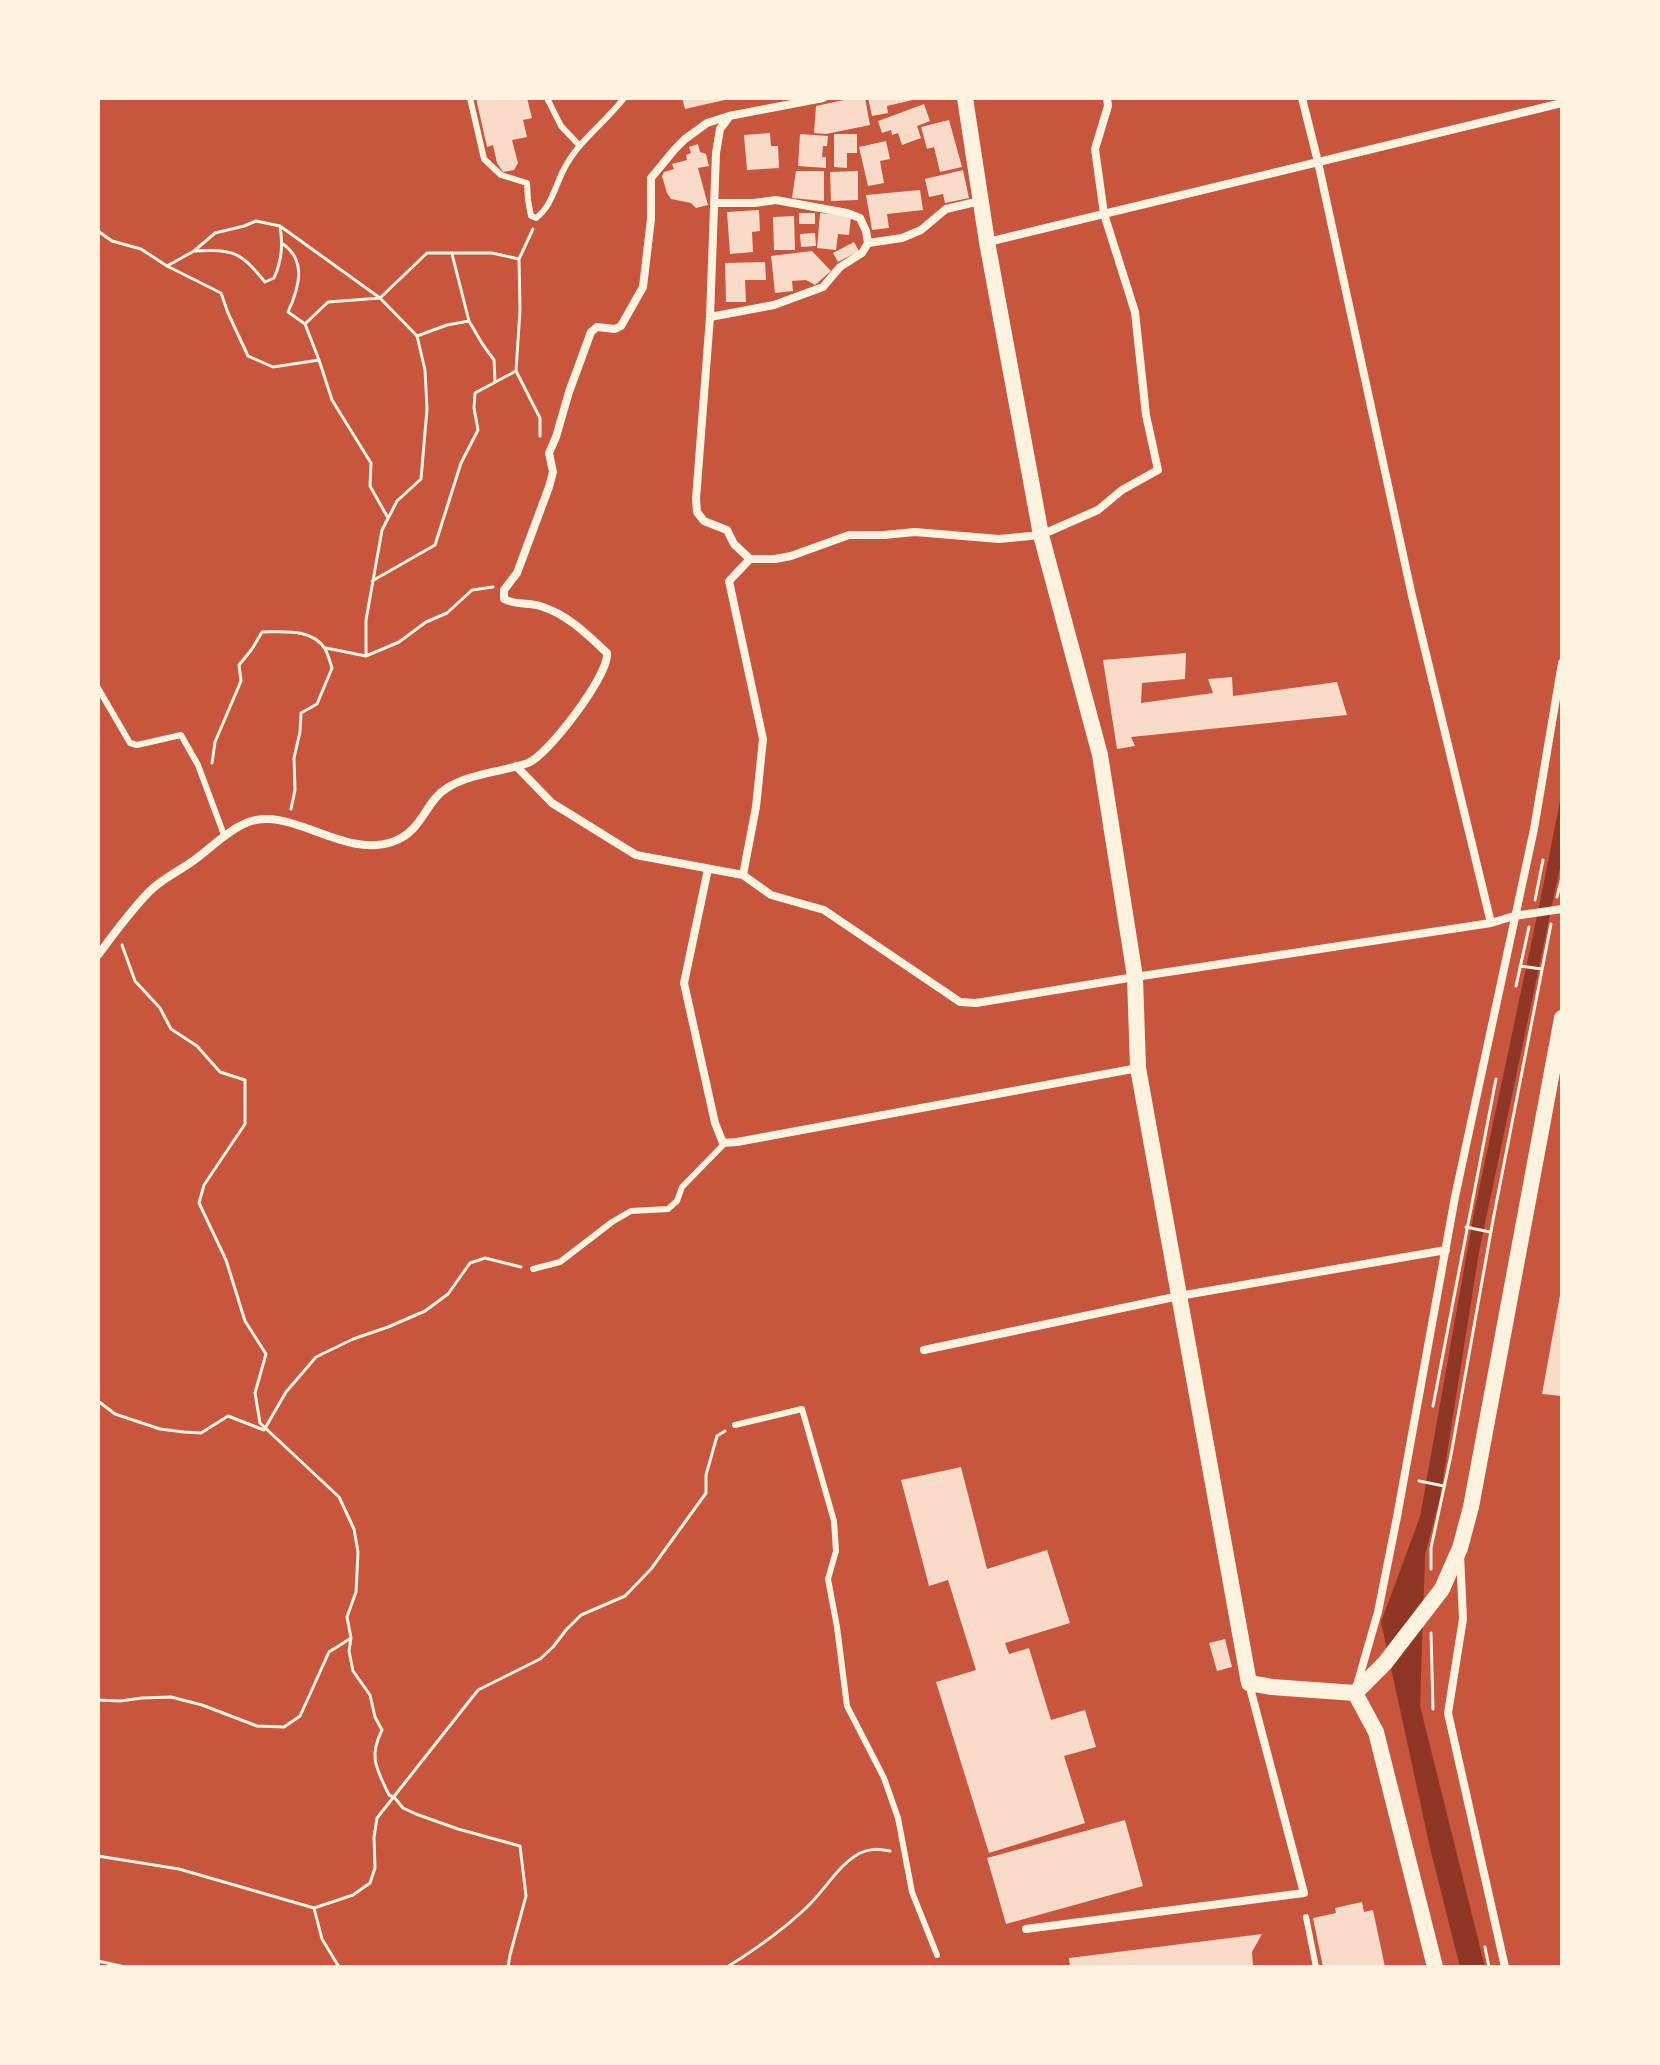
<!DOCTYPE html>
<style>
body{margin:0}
#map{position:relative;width:1660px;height:2065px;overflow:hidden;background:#c8553d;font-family:"Archivo Narrow",sans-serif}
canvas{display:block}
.frame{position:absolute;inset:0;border:100px solid #fff3e0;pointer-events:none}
</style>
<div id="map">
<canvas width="1660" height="2065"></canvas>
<div class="frame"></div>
</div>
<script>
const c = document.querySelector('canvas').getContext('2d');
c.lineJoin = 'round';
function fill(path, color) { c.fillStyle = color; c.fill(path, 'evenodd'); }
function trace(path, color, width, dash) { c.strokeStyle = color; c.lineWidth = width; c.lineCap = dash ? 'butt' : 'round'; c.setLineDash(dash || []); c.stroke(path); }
fill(new Path2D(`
 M1562 791V858L1479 1252 1440 1498 1425 1555 1420 1706 1485 1967H1460L1431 1852 1381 1622 1420 1517 1474 1213 1540 902Z`), '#8f3625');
fill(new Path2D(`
 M476 98H527L532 118 523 120 527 137 512 140 518 163 514 170 503 172 497 163 493 145 487 147Z
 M682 98H729V99L685 109Z
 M853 98H865L870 125 826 134 814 133 816 106Z
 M868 98H916L917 99 887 106 888 113 872 116Z
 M924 104 930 121 917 126 921 138 902 145 898 133 892 135 891 130 882 133 878 121Z
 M949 120 962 167 940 172 934 147 927 149 921 127Z
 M770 133 771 146H778L779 168 747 170 744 135Z
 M800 134 828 136 827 146H823L822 157H826V168L798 166Z
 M834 134H857V153H847V168L834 167Z
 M886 141 890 159 880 161 884 183 868 186 859 147Z
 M698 144 700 152 706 154 709 166 698 168 708 205 696 208 691 203 671 199 667 193 662 176 664 172 674 169 672 164 687 160 686 155 691 153 689 147Z
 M963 170 969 198 945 203 943 194 929 197 925 179Z
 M796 171H824V201L792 198Z
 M858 171V200L831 201 830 172Z
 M920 190 923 210 887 214 889 228 872 230 866 195Z
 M759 210 760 231 752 232 753 252 730 254 727 212Z
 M799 213H815V224H799Z
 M820 213 851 216 849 235 838 234 836 250 817 248Z
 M794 216 795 250H774L773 217Z
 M815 233 816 246 801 247 800 234Z
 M854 242 859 251 838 262 833 253Z
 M812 251 831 271 815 285 806 280 792 281 793 291 775 293 771 256Z
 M765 262 766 280H745L746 302H726L725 263Z
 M1186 653 1185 679 1142 683 1141 703 1213 693 1208 679 1232 677 1233 696 1337 682 1347 715 1131 737 1135 746 1117 749 1103 660Z
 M1560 1295H1562V1396L1542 1394Z
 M961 1467 987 1569 1047 1550 1070 1623 1005 1643 1009 1654 1029 1648 1051 1720 1085 1710 1096 1747 1064 1756 1085 1823 989 1853 936 1682 976 1670 948 1580 929 1586 901 1480Z
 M1225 1639 1232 1667 1217 1671 1209 1643Z
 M1125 1820 1143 1886 1006 1924 987 1858Z
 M1362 1902 1364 1912 1373 1910 1385 1967H1323L1313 1918 1336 1913 1335 1908Z
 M1262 1934 1252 1952 1253 1967H1070L1069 1958Z`), '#f7dbc8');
trace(new Path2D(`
 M533 229 519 259 520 310 516 371 540 418V436
 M98 231 112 241 141 249 167 266 221 293 228 313 248 356 273 367 319 360
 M283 244C307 261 299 288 288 312L305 324 319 360 332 400 371 463 370 486 388 518
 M194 251C233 249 240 251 265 282L274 278C282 260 283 245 280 226
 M452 254 469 321 483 345 494 360 495 382
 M167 266 194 251 215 233 244 226 256 221 280 226 380 298 417 336 425 370 427 409 421 479 397 501 382 530 366 620V656
 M306 323 328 302 380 298 427 253H492L519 259
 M417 336 447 325 469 321
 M372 581 435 545 461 463 478 430 474 408 475 393 516 371
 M326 648 366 656 399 642 426 622 447 613 472 590 493 587
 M212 763 215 742 241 681 239 665 252 649 262 632C283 632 313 628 325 649 328 654 330 662 332 668L317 704 301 713 300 732 294 758 295 790 291 809
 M1557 897 1562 877
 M1535 900 1543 860
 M122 945 135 981 160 1008 171 1029 197 1046 220 1072 245 1080V1124L204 1185 199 1203 226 1260 245 1321 266 1354 255 1393 260 1423 339 1497 354 1529 358 1552 356 1592 347 1617 351 1638 349 1651 353 1671 370 1695 375 1717 382 1730C368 1758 377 1769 389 1795L394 1797 403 1808 416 1814 458 1829 520 1846 526 1896 510 1955 508 1967
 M1520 966 1542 969
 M1516 986 1529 927
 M1466 1227 1490 1232
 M98 1401 115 1414 160 1429 184 1432 201 1433 228 1416 264 1430 286 1392 316 1357 353 1339 388 1327 425 1311 448 1294 470 1263 485 1258 521 1267
 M1433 1406 1496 1079
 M1419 1481 1444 1486
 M1431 1569V1548L1451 1455 1493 1220 1551 924
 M1431 1633 1433 1709
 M98 1700 120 1701 142 1698 171 1697 202 1705 257 1726 284 1727 300 1716 329 1652 351 1638
 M98 1856 179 1869 314 1908 353 1895 370 1883 375 1868 374 1837 377 1818 478 1690 540 1659 553 1647 566 1630 581 1615 625 1596 651 1569 706 1493V1475L717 1436 725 1431
 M314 1908 322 1939 339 1967
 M1485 1947 1489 1967
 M98 1961 125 1967
 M727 1967C756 1949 783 1930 807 1907 825 1890 838 1865 860 1853 871 1848 879 1849 890 1851`), '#fff3e0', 3);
trace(new Path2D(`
 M470 98 484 159 501 175 527 183 528 200 531 216 536 218C552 206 555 186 564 169 578 141 605 123 624 98
 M547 98 561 126 579 145
 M98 688 130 743 137 745 181 735 198 765 224 835
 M533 1269 560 1262 612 1222 631 1211 668 1209 677 1201 682 1187 726 1142
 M735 1425 802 1409 834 1521 836 1551 828 1579 837 1627 847 1706 884 1778 898 1818 912 1892 937 1955
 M1306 1917 1316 1967`), '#fff3e0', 6);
trace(new Path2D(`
 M1302 98 1318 162 1412 596 1491 923
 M729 117 720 129 716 153 710 317 696 499 697 512 704 521 727 530 734 544 750 559H775L791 556 849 535H884L915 532 999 539 1041 535 1098 510 1122 490 1158 470 1146 415 1135 312 1104 214 1095 149 1108 106 1107 98
 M714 203H754L776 200 847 213 860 218 866 231 868 243
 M988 242 1562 103
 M710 317 774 305 823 287 840 267 862 253 868 243 902 238 921 230 946 209 980 201
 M516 766 552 803 636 855 743 875 771 895 824 910 960 1002 976 1003 1135 977 1491 923 1514 916 1562 909
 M708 869 684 983 715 1123 723 1143 737 1142 1138 1068
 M743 875 756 807 763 739 729 581 750 559
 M98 955C113 935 134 906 152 889 165 877 183 869 197 858 213 846 227 831 246 823 289 804 343 859 392 842 423 832 425 801 447 788 471 773 502 772 528 763 548 755 610 674 607 653 587 634 567 614 540 606 527 602 518 606 504 599V590L517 573 549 487 553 472 549 453 556 437 569 392 591 332 597 327 615 329 621 326 643 287 651 219V178L675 149 685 139 707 123 729 116 823 98
 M924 1350 1179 1296 1446 1250
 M1460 1555 1463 1619 1448 1713 1505 1967
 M1357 1685 1378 1612 1397 1517 1455 1197 1534 829 1562 663
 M1026 1929 1304 1893 1249 1684`), '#fff3e0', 8);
trace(new Path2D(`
 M965 98 987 242 1041 535 1100 755 1135 977 1138 1068 1249 1683 1272 1687 1355 1693
 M1435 1967 1376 1732 1355 1693 1385 1663 1442 1589 1460 1548 1471 1507 1562 1018`), '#fff3e0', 16);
</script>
